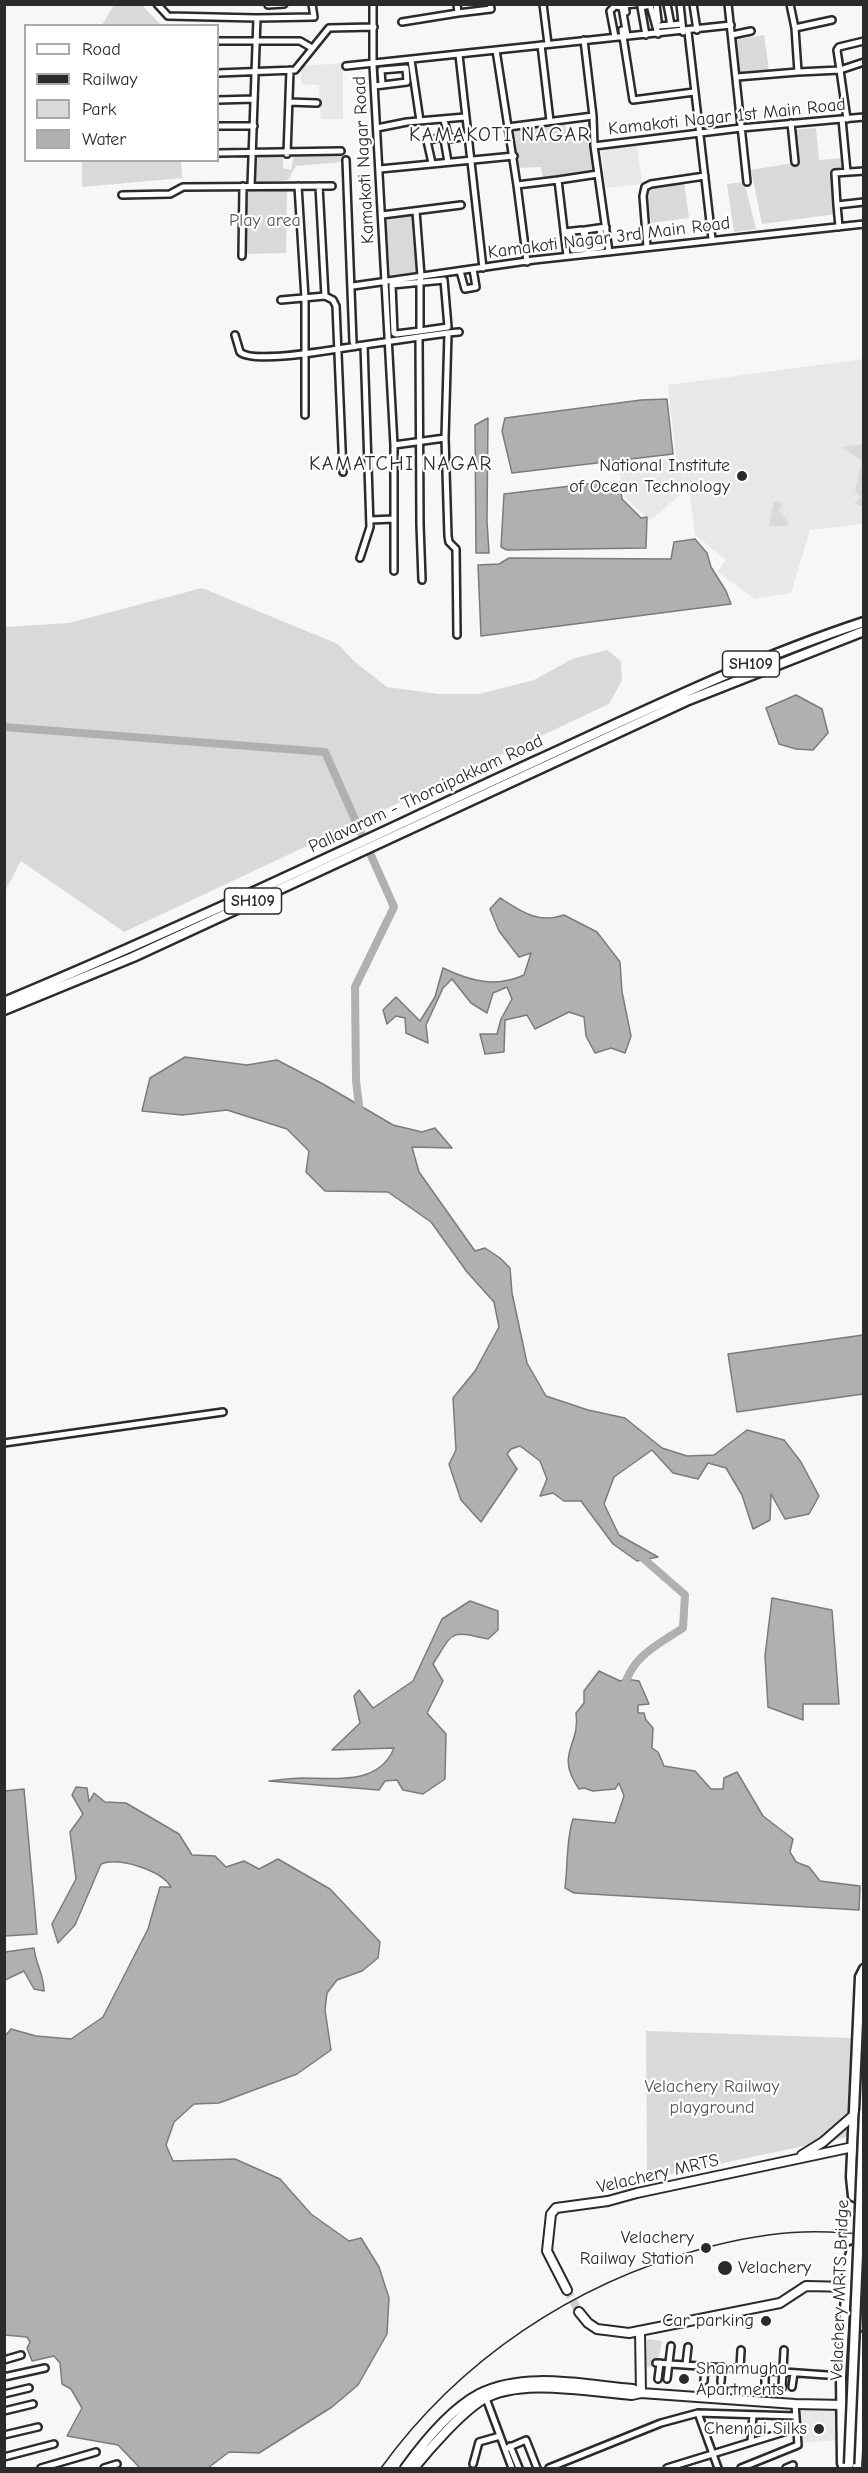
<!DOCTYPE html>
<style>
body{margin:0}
#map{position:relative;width:868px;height:2473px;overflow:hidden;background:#f7f7f7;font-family:"Comic Neue",sans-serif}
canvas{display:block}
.frame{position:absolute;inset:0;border:6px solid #2b2b2b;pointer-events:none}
.legend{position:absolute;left:24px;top:24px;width:195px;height:138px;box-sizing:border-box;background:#fff;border:2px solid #aaa;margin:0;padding:8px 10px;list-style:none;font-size:18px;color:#2b2b2b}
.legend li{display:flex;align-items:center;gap:12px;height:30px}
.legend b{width:30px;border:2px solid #aaa}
</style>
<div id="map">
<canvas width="868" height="2473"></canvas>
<div class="frame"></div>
<ul class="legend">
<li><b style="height:8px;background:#fff"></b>Road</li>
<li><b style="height:8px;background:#2b2b2b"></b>Railway</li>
<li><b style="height:16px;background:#d9d9d9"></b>Park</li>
<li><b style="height:16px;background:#b0b0b0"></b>Water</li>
</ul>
</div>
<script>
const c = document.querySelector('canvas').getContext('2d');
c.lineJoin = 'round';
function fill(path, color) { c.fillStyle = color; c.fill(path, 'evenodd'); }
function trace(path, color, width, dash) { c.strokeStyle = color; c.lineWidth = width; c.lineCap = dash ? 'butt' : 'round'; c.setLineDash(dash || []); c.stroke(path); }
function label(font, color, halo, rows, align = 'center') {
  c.font = font + ' "Comic Neue",sans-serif'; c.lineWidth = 4.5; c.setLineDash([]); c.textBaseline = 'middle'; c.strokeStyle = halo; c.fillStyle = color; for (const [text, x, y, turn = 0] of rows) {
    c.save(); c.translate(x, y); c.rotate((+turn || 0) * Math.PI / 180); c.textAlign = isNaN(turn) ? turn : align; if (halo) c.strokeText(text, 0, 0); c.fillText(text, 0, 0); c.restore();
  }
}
fill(new Path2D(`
 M343 63V119H321L319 85 301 84V66Z
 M637 146 642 184 606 188 601 150Z
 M863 359V539L862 524 810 530 791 593 755 599 717 572 726 560 695 535 689 487 650 521 625 497 618 465 676 458 668 385Z
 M798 2406 839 2407V2440L800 2443Z`), '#e8e8e8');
fill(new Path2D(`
 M114 5H142L161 25H102Z
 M764 35 769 70 739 73 735 40Z
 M565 125 567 136 590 133 595 172 543 179 541 167 519 168 514 131Z
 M816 128 819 160 843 158V167L834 170 836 214 762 224 751 170 793 163 790 130Z
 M283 155V168L291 170 294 155 343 156 342 162 296 166 288 180 254 183V156Z
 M82 161H181L182 178 82 187Z
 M684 182 689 218 651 223 646 187Z
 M744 182 756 229 734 232 727 184Z
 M243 187 287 188 286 253 243 254Z
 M414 214 416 272 390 275 386 217Z
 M863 444H864L863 506 854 504 861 497 855 492 862 461 842 447Z
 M779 501 782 504 779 511 789 523 786 526H769L774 502Z
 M202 588 338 644 354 661 387 687 439 694H479L534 680 572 659 607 650 621 661 622 680 609 704 124 932 21 861 5 891V627L69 623Z
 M646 2031 851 2038 847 2137 647 2179Z
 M647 2339 662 2341 657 2366 647 2367Z`), '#d9d9d9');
const water = new Path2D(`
 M667 399 673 454 512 473 502 431 505 418 641 400Z
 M488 418 487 521 489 553H476L475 425Z
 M620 483 622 499 641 518 647 517 646 548 507 550 501 547 504 494 587 484Z
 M695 539 707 553 711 567 726 591 731 604 481 636 478 565 499 564 509 558 671 559 674 542Z
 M796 695 822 709 828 733 813 750 796 749 779 744 766 708Z
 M500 898C522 912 538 924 564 915L597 932 620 962 622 992 631 1036 625 1053 611 1048 595 1053 586 1036 584 1017 569 1012 535 1029 527 1015 505 1020 504 1052 485 1054 480 1034H497L501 1019 512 999 507 987 493 993 487 1013 471 1003 452 979 443 988 426 1025 428 1043 406 1033 405 1018 396 1016 387 1024 383 1010 396 997 420 1021 435 997 443 968C470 981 496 988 524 975L531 953 519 957 499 931 490 909Z
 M185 1057 247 1065 277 1060 323 1084 393 1125 422 1132 435 1128 452 1148 412 1147 419 1172 475 1251 485 1248 500 1258 510 1268 512 1293 527 1363 546 1396 588 1410 625 1418 662 1448 687 1456 714 1455 747 1430 784 1440 801 1462 819 1496 809 1514 785 1519 771 1494 770 1520 753 1529 742 1495 726 1468 708 1463 698 1479 673 1473 652 1450 614 1477 604 1504 619 1535 658 1557 637 1561 613 1544 581 1501H564L553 1493 540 1496 547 1479 540 1461 520 1446 511 1449 507 1454 517 1469 481 1522 461 1500 449 1464 456 1450 453 1398 475 1371 499 1327 494 1302 467 1272 431 1222 388 1192 325 1191 306 1172 309 1151 287 1129 227 1110 182 1115 142 1111 150 1078Z
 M863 1335V1394L737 1412 728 1354Z
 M772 1598 832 1610 839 1704H803V1720L768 1707 765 1656Z
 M470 1601 498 1611V1630L488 1639C449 1630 454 1631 433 1664L443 1681 427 1713 446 1734 445 1779 423 1794 403 1790 397 1780 385 1781 379 1790 269 1781C280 1780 291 1778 302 1778 334 1778 379 1786 394 1748L332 1750 360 1723 354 1696 359 1690 373 1708 413 1681 442 1619Z
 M599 1671 620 1681 626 1679 639 1681 649 1704 638 1705V1713H644L646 1720 653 1728 652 1748 658 1752 664 1766 695 1771 711 1789H723L724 1778 737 1772 763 1816 793 1839 790 1852 796 1862 809 1867 820 1881 860 1886 859 1910 574 1893 565 1888C568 1865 566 1840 573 1819L615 1823 624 1796 619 1783 615 1789 593 1791 584 1788 579 1789C554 1753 581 1745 576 1713L584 1703V1691Z
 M76 1787 87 1788 89 1802 94 1793 105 1802 126 1803 179 1834 192 1855 215 1856 226 1867 244 1861 259 1869 278 1859 330 1889 380 1942 378 1958 362 1971 337 1980 327 1993 325 2010 331 2050 297 2074 219 2103 194 2104 174 2122 166 2145 173 2161 235 2159 280 2179 311 2214 349 2241 361 2238 379 2267 389 2298 387 2334 358 2385 332 2407 259 2453 229 2452 208 2468H140L118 2445 67 2436 82 2408 71 2389 62 2384 60 2363 54 2356 32 2361 27 2348 30 2342 27 2337 5 2335V2036L11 2029 36 2036 71 2039 103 2017 148 1929 160 1887H171C161 1870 119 1857 101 1864L75 1925 58 1943 52 1924 76 1879 70 1832 83 1814 72 1795Z
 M24 1789 37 1934 5 1936V1791Z
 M34 1948C36 1965 44 1975 44 1991L34 1989 24 1971 5 1980V1952Z`);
fill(water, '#b0b0b0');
trace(water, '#7b7b7b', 1.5);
trace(new Path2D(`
 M4 727 325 752 394 907 355 987 356 1081 360 1113
 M624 1688C631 1657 657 1645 683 1628L685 1595 637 1553`), '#b0b0b0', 8);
trace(new Path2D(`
 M567 2290 579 2312`), '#cecece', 8, [8, 4]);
const street = new Path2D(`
 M157 4 168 16 257 18 314 17 312 4
 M373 4V65L394 445V571
 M543 4 548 44
 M656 4 658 21
 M667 4 671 25
 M680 4 683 32
 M693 4 697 30
 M728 4 747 182
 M790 4 795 28 798 72 840 70 847 119
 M268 5 284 4
 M626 12 625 5 635 4
 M458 13 491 9 490 4
 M402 22 458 13 457 4
 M659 26 682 24
 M795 28 832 20
 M622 30 633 100 694 92
 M688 32 712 239
 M646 35 641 7 650 5 658 34
 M732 35 751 31
 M615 37 610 11 615 6 622 7 627 36
 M218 41H300L312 48
 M864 41 839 47 837 50 840 70 864 62
 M541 45 550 121
 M496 50 508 127 593 116 584 40
 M459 55 483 268
 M411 60 420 121
 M346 66 731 25
 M218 73 295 70 329 28 374 27
 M737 77 798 72
 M375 86 407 82 406 68 381 70 382 85
 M218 100 254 99
 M289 102 317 103
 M593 116 594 146 609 252
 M842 119 847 172
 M444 120 449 139 467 136
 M791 123 795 162
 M218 126H254
 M508 127 517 185 558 180
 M377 128 407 122 465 117
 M594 146 741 128 864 117
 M218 153 341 151
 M287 154 290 70
 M346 160 353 342
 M432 163 427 141 441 137 444 139 448 162
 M380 169 514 156
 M864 171 835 173 837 205 864 202
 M517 185 527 262
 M251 186 257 18
 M298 186 305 298V415
 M319 186 325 296
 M122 195 170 194 183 187 332 186
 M837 205 839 227
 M416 211 421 276 420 281V331L448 327 444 280 392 285 394 333 396 334 420 331
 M382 215 461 205
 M600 228 602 244
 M564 232 582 230 584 235
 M569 232 573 250 586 249
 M647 247 643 196 645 187 651 184 705 176
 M588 249 602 247V244H608
 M589 254 585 230 606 227
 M242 256 243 186
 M567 256 558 180 598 174
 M460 271 465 289 476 287 473 269
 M353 286 534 260 864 224
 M281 300 325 296 333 300 336 306 343 472
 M448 333 459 332
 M235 335 240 352C254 365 342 348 364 345
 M394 445 445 438
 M370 520 394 519
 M360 558 370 527 364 345 419 337
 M422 580 420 524 419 337 448 333 445 438 448 536 449 542 456 549 457 635
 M4 1443 223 1412
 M4 2360 21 2355
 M656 2363 841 2376
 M686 2364 688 2347
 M740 2368 741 2350
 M765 2371V2385
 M4 2377 45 2368
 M658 2379 660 2363
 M667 2379 671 2346
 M704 2381 705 2366
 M721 2382 722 2367
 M792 2387 794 2373
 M782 2388 784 2350
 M4 2394 29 2388
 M487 2401 512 2468
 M4 2411 33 2404
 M698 2413 796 2416
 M4 2435 38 2427
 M751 2441 753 2415
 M510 2446 519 2468
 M505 2449 526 2440 537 2468
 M4 2457 54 2444
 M473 2464 479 2442 500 2436
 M41 2468 96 2452
 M104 2468 117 2464
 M549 2468 661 2423 698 2413 718 2468
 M667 2468 797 2428
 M741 2468 798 2445 795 2404
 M786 2468 793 2465`);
const secondary = new Path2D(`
 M802 2155 823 2142 854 2115
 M567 2290 547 2251 551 2214 556 2208 608 2201 637 2193 853 2147
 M579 2312 588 2323 597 2329 629 2333 780 2303 806 2286 851 2287
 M640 2331 641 2393
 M405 2468C423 2443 451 2409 479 2394 524 2371 585 2385 633 2389L641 2393
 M414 2468C430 2448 461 2413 482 2400 519 2377 590 2392 632 2395L641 2393 795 2404 844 2405`);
const primary = new Path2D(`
 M4 1002C184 927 360 842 538 760 645 711 751 659 864 622
 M4 1010 133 957 686 701 864 631
 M864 1969 860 1977 851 2177 853 2196 864 2201
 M844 2468 842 2463 841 2376 848 2262 852 2250 864 2248
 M857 2468 864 2336`);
trace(street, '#2b2b2b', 10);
trace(secondary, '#2b2b2b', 12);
trace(primary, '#2b2b2b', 13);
trace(street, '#fff', 5);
trace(secondary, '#fff', 8);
trace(primary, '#fff', 8);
trace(new Path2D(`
 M381 2468C459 2360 573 2284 701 2249 734 2240 770 2233 804 2232 824 2231 844 2233 864 2234`), '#2b2b2b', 1.5);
const primaryBridge = new Path2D(`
 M849 2464 864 2113`);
trace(primaryBridge, '#2b2b2b', 13, []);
trace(primaryBridge, '#fff', 8);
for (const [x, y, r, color] of [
 [742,476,6,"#2b2b2b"],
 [706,2248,6,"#2b2b2b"],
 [725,2268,8,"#2b2b2b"],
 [766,2321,6,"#2b2b2b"],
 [684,2379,6,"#2b2b2b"],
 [819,2429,6,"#2b2b2b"]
]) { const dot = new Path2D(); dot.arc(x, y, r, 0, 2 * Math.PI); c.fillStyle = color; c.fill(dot); trace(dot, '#fff', 2); }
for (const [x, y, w] of [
 [751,664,57],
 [253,901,57]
]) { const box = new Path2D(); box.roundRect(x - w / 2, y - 13, w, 26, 4.5); c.fillStyle = '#fff'; c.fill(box); trace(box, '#2b2b2b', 1.5); }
label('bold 16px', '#2b2b2b', null, [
 ["SH109",751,664],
 ["SH109",253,901]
]);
label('18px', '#2b2b2b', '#fff', [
 ["Kamakoti Nagar 1st Main Road",727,117,-6],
 ["Kamakoti Nagar Road",364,160,-93],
 ["Kamakoti Nagar 3rd Main Road",609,238,-7],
 ["Pallavaram - Thoraipakkam Road",426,794,-25],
 ["Velachery MRTS",658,2174,-13],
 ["Velachery MRTS Bridge",840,2290,-88]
]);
label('18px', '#565656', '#fff', [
 ["Play area",265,221],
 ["Velachery Railway",712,2087],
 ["playground",712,2108]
]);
label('18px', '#2b2b2b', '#fff', [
 ["National Institute",730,466],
 ["of Ocean Technology",730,487],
 ["Velachery",694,2238],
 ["Railway Station",694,2259],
 ["Velachery",738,2268,"left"],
 ["Car parking",754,2321],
 ["Shanmugha",696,2369,"left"],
 ["Apartments",696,2390,"left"],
 ["Chennai Silks",807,2429]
], 'right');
c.letterSpacing = '1.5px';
label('20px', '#2b2b2b', '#fff', [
 ["KAMAKOTI NAGAR",500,135],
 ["KAMATCHI NAGAR",401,464]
]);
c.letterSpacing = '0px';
</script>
